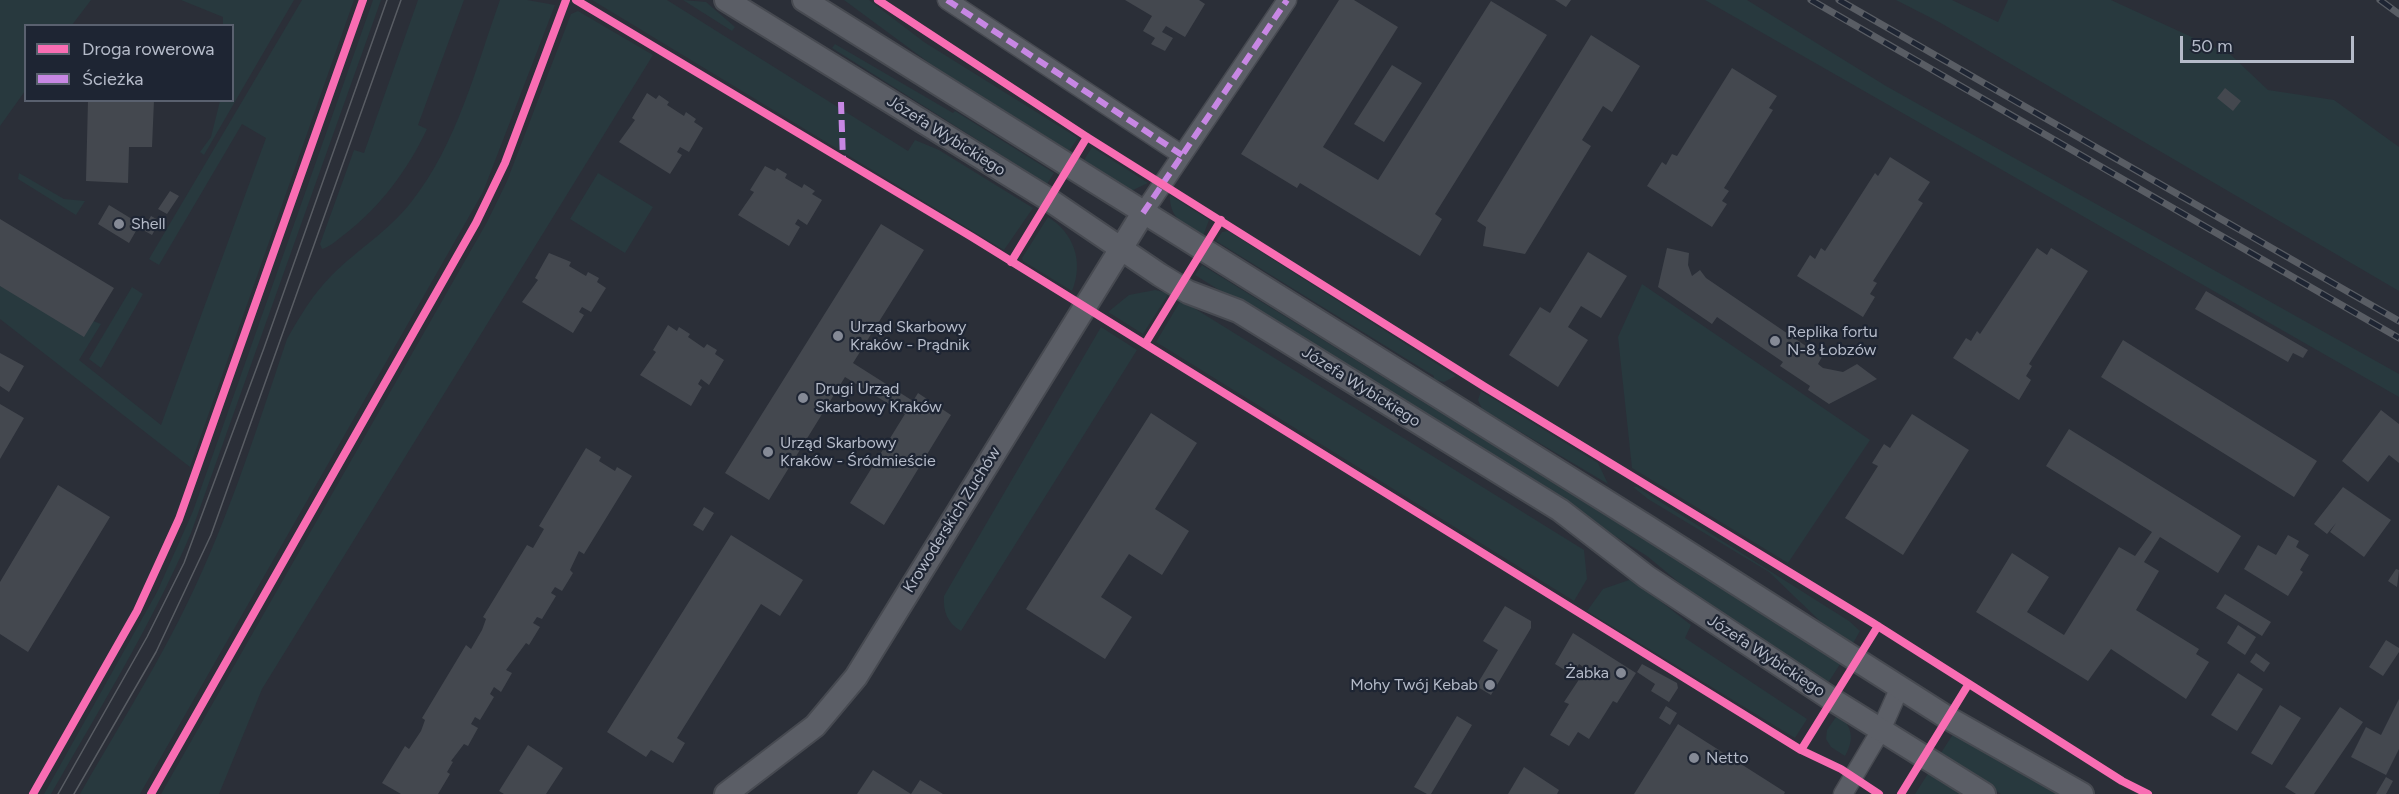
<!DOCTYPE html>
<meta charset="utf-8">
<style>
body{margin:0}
#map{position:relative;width:2399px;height:794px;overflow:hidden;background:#2b2f38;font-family:Figtree,sans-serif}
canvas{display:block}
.legend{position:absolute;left:24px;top:24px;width:210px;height:78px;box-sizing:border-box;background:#1e2533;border:2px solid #5a616f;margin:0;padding:8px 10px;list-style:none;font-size:18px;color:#b5bbc9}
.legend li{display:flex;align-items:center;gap:12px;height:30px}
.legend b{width:30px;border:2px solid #5a616f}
.scale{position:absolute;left:2180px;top:36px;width:174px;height:27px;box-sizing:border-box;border:3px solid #b5bbc9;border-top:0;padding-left:8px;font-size:18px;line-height:21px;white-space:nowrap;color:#b5bbc9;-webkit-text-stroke:4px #1e2533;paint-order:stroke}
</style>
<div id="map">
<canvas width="2399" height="794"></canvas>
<ul class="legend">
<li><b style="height:8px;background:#f96db3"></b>Droga rowerowa</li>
<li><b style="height:8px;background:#c787e3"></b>Ścieżka</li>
</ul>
<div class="scale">50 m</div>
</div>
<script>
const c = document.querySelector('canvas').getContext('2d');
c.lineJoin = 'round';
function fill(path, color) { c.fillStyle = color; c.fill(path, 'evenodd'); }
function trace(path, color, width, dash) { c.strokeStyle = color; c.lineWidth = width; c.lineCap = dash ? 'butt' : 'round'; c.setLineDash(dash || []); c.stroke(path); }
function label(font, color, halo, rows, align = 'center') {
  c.font = font + ' Figtree,sans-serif'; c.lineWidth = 4.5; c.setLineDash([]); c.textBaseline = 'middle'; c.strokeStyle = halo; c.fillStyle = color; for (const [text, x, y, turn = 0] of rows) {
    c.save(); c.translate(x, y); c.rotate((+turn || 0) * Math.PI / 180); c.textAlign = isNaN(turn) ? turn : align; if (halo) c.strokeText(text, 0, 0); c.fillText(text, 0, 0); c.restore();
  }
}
fill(new Path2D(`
 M0 0H91L72 25 26 26 25 91 0 126Z
 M294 0 204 155 200 152 211 137 220 101 232 100V26L223 25V17L181 0Z
 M302 0H354L190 467 0 319V286L101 324 79 360 161 425 266 138 242 124 159 265 149 259Z
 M373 0H381L191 533C152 624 100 708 51 794H44L157 592 193 511Z
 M418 0H464L418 125 427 129C407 171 381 206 345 234 338 239 330 247 322 249L320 244 354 150 364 153Z
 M500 0H527L555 5 483 192 140 794H80C113 736 149 679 179 620 225 530 255 434 287 339 300 316 313 294 332 275 358 249 389 231 412 201 457 144 476 67 500 0Z
 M592 0H667L908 151 915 140 939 150 1033 208 1004 250Z
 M683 0 706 2 735 27 732 31Z
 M844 0H869L924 42 1078 138 1069 151 932 65Z
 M1705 0H1747L1886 86 2399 374V397Z
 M1896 0H1952L1998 22 2008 0H2111L2231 55 2268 90 2334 100 2399 147V291L1939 22Z
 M578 11 653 55 262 689 219 794H161L487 222 507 181 571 14Z
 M835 44 953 113 955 111 1054 173 1047 184 832 48Z
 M1092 147 1148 183 1131 191 1084 160Z
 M19 173 64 199 85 201 76 215 18 179Z
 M598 173 653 207 625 253 570 219Z
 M1170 195 1209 220 1203 236C1185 225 1169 219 1170 195Z
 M1048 217C1074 233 1084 262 1072 291L1023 261 1022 258Z
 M1228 231 1456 376 1444 382 1433 379 1434 376 1216 241 1222 232Z
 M1202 265 1842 661 1826 686 1718 615 1647 556 1195 275Z
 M1642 284 1870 440 1788 563 1632 468 1618 337Z
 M132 287 143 294 101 368 89 359Z
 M1155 290 1169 293 1143 334 1108 312 1129 295Z
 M1181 300 1584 550 1587 579 1574 601 1156 342Z
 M1101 327 1137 350 961 631C947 623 943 611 944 596Z
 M1481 391 1598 463 1608 484 1482 409 1478 400Z
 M1633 487H1637L1849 621 1860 631 1852 645 1823 624 1769 572 1648 499Z
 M1632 579 1691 625 1685 638 1807 719 1795 738 1587 611 1603 589Z
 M1838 714C1852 726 1855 739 1845 756L1831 747 1826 739 1827 730Z
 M1955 731 2057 794H2001L1939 756Z
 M1929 772 1965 794H1915Z`), '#28393e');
fill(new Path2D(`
 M1125 0H1199L1205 4 1185 37 1166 26 1162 32 1173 38 1165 51 1151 44 1155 38 1143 31 1152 16Z
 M1339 0H1354L1398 27 1323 147 1378 180 1491 1 1547 35 1435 214 1442 219 1420 256 1300 183 1297 188 1241 154Z
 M1555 0H1571L1566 7Z
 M1591 35 1640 66 1612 112 1603 106 1582 140 1591 146 1525 254 1483 246 1486 227 1477 221Z
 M1392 65 1422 83 1384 142 1354 124Z
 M1732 68 1777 96 1769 108 1773 110 1724 188 1729 191 1722 201 1727 204 1712 227 1647 186 1662 162 1666 165 1672 154 1677 156Z
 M2225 88 2241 101 2233 111 2217 98Z
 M647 93 656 99 659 95 669 102 667 105 684 116 686 112 696 119 694 122 703 128 689 152 680 147 677 152 682 155 670 174 619 142 635 120 632 118Z
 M88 100H154L152 147H129L128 183 86 181Z
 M1890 157 1930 182 1918 200 1923 203 1873 281 1877 283 1870 294 1875 297 1863 317 1797 276 1810 255 1815 259 1821 248 1825 251 1875 173 1878 176Z
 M765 166 775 171 777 168 787 174 785 178 802 188 804 184 815 191 812 194 822 200 807 225 798 219 795 224 800 227 789 246 738 215 754 192 750 190Z
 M170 191 179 196 167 214 158 209Z
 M109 205 140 224 129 243 98 224Z
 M151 216 160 221 152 235 143 230Z
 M0 219 114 288 84 337 0 286Z
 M881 224 924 250 853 363 913 401 918 393 951 415 884 525 850 503 905 414 845 377 769 500 725 473Z
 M1667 248 1689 253 1688 265 1692 276 1700 270 1706 278 1822 357 1818 364 1823 368 1843 372 1857 364 1877 379 1829 404 1808 390 1810 386 1780 366 1783 362 1717 317 1712 324 1658 287Z
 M2037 248 2047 255 2051 248 2088 271 2029 364 2032 366 2026 376 2031 380 2019 400 1953 358 1966 338 1971 341 1977 331 1980 334Z
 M1588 252 1627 276 1601 318 1581 306 1568 327 1588 340 1558 387 1509 355 1540 307 1550 313Z
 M549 253 571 262 569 266 586 276 588 272 599 278 597 282 606 288 591 312 582 307 579 312 584 315 573 333 522 302 538 280 535 278Z
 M2206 291 2308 350 2303 358 2293 353 2288 362 2195 309Z
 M668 325 677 331 679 327 690 334 688 337 704 348 707 344 717 350 715 354 724 360 709 385 701 379 698 384 702 387 691 406 640 375 656 352 653 350Z
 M2123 340 2317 461 2294 497 2101 377Z
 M0 353 24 366 9 392 0 386Z
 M0 404 24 418 0 459Z
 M2381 410 2399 424V463L2389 455 2368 482 2342 461Z
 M1151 413 1197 443 1155 509 1189 531 1162 575 1129 554 1101 597 1132 617 1105 659 1026 609Z
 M1912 414 1969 450 1903 555 1845 518 1878 466 1872 463 1884 444 1890 448Z
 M2069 429 2241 536 2218 573 2160 537 2144 562 2159 571 2136 610 2199 649 2196 654 2209 662 2186 699 2111 649 2088 681 1976 612 2012 553 2049 577 2027 612 2064 635 2119 547 2135 556 2152 532 2046 466Z
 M586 448 601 457 599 461 615 471 617 467 632 476 584 554 579 551 570 570 573 573 562 591 555 587 551 593 556 596 542 619 537 617 533 623 540 627 529 645 526 643 506 670 512 673 501 692 494 687 490 694 494 697 480 720 475 717 471 724 478 728 468 746 464 744 451 761 453 762 447 772 450 774 438 794H401L382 783 405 746 409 749 421 731 425 720 422 718 466 645 471 649 482 630 486 619 483 617 527 545 533 548 544 529 539 526Z
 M58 485 110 517 28 652 0 634V582Z
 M2343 487 2391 520 2364 557 2330 532 2336 523 2327 534 2314 524Z
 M704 507 714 513 703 531 693 525Z
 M731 535 803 580 780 616 761 604 677 738 685 743 673 763 651 750 646 757 607 732Z
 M2288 535 2299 541 2296 547 2309 555 2300 570 2303 572 2288 596 2244 569 2258 545 2276 555Z
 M2396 569 2399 570 2397 587 2388 581Z
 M2225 594 2271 622 2262 636 2216 608Z
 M1505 606 1531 621V628L1491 695 1476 686 1498 650 1483 641Z
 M2238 625 2256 637 2245 655 2227 643Z
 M1573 633 1636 673 1617 703 1613 701 1589 739 1578 732 1569 746 1550 735 1569 704 1564 702 1586 669 1579 664 1573 675 1555 664Z
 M2386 640 2399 648V652L2383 676 2369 667Z
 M2256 653 2270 663 2264 672 2250 662Z
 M1642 664 1677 683 1678 688 1669 702 1651 691 1655 684 1637 672Z
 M2238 673 2263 689 2237 731 2211 715Z
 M2399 699V749L2386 775 2351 757 2366 727 2381 735Z
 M2280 705 2301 718 2272 765 2251 753Z
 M1666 706 1677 713 1670 725 1659 718Z
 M2340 707 2363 722 2314 794H2296L2285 787Z
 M1457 716 1472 725 1431 794H1427L1414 787Z
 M1678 724 1785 792 1784 794H1634Z
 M528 745 563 768 546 794H504L499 791Z
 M1524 767 1559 790 1557 794H1508Z
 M873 770 911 794 920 780 943 794H857Z
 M2386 777 2393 781 2386 794H2376Z`), '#44484f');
const minor = new Path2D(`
 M947 0 1182 155
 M1143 213 1287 0
 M1843 794 1881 730 1900 687`);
const tertiary = new Path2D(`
 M726 0 1048 199 1160 275 1188 292 1238 311 1560 510 1647 577 1833 700 1984 794
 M804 0 1646 526 1948 718 2082 794
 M726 794 815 726 856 677 1143 213`);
trace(minor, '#474a51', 21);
trace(tertiary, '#474a51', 26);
trace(minor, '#5b5e66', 18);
trace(tertiary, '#5b5e66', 22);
trace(new Path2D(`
 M58 794 147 637 184 563 264 348 387 0
 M74 794 156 652 211 535 401 0`), '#595d64', 1.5);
const rail = new Path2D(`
 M1811 0 2399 338
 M1839 0 2399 321
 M2380 0 2399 14`);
trace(rail, '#595d64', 7);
trace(rail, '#1e2533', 4.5, [14]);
trace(new Path2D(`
 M947 0 1182 155
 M841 102 843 160
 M1143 213 1287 0`), '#c787e3', 6, [12, 6]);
trace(new Path2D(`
 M576 0 972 237 1801 750 1841 769 1879 794
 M878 0 1087 137 1485 387 1873 623 2122 781 2148 794
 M1011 262 1087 137
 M1145 344 1221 220
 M1801 750 1878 626
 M33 794 137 611 179 519 363 0
 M151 794 476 223 505 163 566 0
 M1901 794 1968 685`), '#f96db3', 8);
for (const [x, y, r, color] of [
 [119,224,6,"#858a96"],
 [838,336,6,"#858a96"],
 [1775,341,6,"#858a96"],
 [803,398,6,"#858a96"],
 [768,452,6,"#858a96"],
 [1621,673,6,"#858a96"],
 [1490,685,6,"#858a96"],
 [1694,758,6,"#858a96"]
]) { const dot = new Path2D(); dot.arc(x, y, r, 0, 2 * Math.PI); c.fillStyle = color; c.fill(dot); trace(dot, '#1e2533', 2); }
label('16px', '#b5bbc9', '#1e2533', [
 ["Józefa Wybickiego",946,136,32],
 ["Józefa Wybickiego",1361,387,32],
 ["Krowoderskich Zuchów",952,520,-58],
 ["Józefa Wybickiego",1766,656,33]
]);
label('16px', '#b5bbc9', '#1e2533', [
 ["Shell",131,224],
 ["Urząd Skarbowy",850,327],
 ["Kraków - Prądnik",850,345],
 ["Replika fortu",1787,332],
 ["N-8 Łobzów",1787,350],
 ["Drugi Urząd",815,389],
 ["Skarbowy Kraków",815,407],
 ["Urząd Skarbowy",780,443],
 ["Kraków - Śródmieście",780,461],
 ["Żabka",1609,673,"right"],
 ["Mohy Twój Kebab",1478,685,"right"],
 ["Netto",1706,758]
], 'left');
</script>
